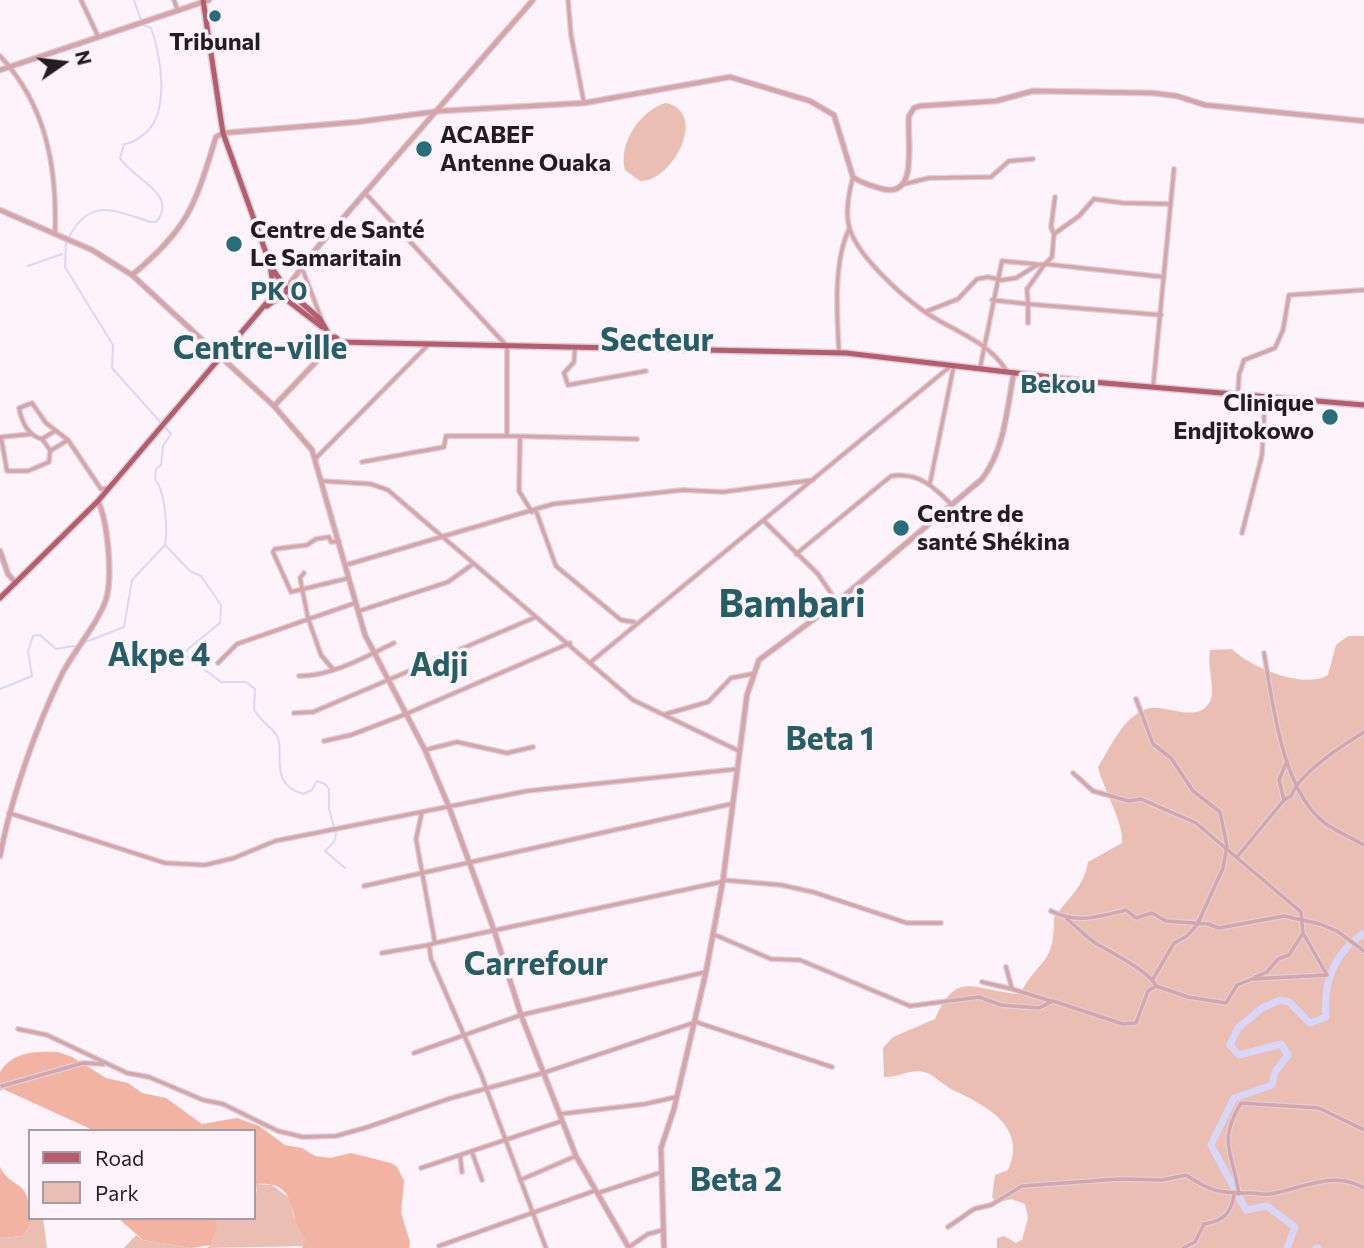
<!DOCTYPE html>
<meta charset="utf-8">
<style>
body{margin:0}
#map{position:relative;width:1364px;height:1248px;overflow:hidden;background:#fef3fa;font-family:Commissioner,sans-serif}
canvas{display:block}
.legend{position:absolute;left:28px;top:1129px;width:228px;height:91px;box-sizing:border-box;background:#fef3fa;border:2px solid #a69da3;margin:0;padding:9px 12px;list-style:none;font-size:21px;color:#231d21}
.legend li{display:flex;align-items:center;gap:14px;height:35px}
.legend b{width:35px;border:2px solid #a69da3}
.north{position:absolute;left:28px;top:28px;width:70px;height:70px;-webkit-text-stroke:5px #fef3fa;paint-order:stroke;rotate:76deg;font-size:19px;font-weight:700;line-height:28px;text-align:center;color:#231d21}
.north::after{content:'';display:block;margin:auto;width:24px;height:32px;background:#231d21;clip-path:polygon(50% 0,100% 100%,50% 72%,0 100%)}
</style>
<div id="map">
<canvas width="1364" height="1248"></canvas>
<ul class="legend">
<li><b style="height:9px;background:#b65c6f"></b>Road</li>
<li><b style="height:19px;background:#ebbeb3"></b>Park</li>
</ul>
<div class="north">N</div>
</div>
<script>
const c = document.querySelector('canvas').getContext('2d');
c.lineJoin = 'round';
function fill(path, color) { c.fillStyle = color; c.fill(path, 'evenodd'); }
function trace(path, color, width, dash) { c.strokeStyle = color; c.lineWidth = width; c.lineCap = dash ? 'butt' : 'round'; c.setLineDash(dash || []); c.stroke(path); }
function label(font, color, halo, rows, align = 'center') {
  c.font = font + ' Commissioner,sans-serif'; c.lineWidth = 7; c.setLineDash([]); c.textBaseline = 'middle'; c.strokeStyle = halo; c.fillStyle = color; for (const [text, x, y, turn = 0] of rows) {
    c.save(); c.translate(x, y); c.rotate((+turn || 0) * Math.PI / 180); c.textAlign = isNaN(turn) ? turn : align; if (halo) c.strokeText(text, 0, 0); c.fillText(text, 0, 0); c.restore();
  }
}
fill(new Path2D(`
 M666 103C710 113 671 183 640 181L625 170C618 144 640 110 666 103Z
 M1348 636H1364V1248H997V1238L1004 1236 1016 1243 1022 1240 1028 1218 1025 1204 1011 1199 997 1203 992 1197 995 1175 1008 1170C1028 1128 987 1106 955 1091 945 1087 937 1077 927 1073 912 1067 899 1078 884 1077L883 1048 893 1037 935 1019C957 967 976 992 1020 994 1040 957 1054 966 1054 918 1068 898 1084 887 1088 862L1122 843C1125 825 1102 786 1098 767 1111 747 1122 718 1146 709 1164 702 1200 727 1211 699 1215 689 1207 666 1210 650L1232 649C1250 667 1304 690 1328 675L1336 645Z
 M257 1184 272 1185 292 1200 293 1215 307 1239 305 1246 207 1248C216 1241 216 1229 216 1218H254Z
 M35 1218H43L47 1248H0V1238L23 1236Z
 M136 1235 143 1240 191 1248H124Z`), '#ebbeb3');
fill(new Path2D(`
 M58 1052 72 1057 106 1078 128 1083 142 1093 166 1098 202 1124 237 1118 259 1126 285 1145 302 1148 315 1156 330 1158 351 1153 391 1163 397 1167 404 1181 401 1213 410 1242 409 1248H302L306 1239C286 1218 301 1181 257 1184L254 1206V1131H95L3 1089 0 1091V1072C13 1051 36 1051 58 1052Z
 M0 1167C12 1191 30 1177 30 1218H35L23 1236 0 1238Z
 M118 1218H216L217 1230 211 1245 191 1248 143 1240Z`), '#f3b3a3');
trace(new Path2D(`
 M134 0 141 20
 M69 237C91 196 114 211 151 222H156C180 194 132 179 120 158L124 144C132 144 137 139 143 135 171 115 161 56 151 28L143 25
 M66 242 65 267 113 345 112 368 171 434 163 446 161 465 156 469 155 480C165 489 168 531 165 545L190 571 201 576 221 605 220 623 188 649 185 655 221 682H246L255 689 254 709C259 720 269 725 276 734 287 750 266 783 303 794L312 790 317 781 325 784 329 789V809L336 834 334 842 325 851 345 868
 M28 266 62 254
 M83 643 124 627 132 580 165 545
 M0 689 32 676 28 651 33 636 40 635 56 649 74 646`), '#d9d7f9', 2);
trace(new Path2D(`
 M1287 1248 1295 1227 1267 1206 1246 1210 1211 1145 1234 1098 1272 1085 1275 1072 1288 1055 1281 1044 1239 1055 1230 1045 1238 1028 1262 1008 1280 1000 1289 1002 1310 1023 1326 1017C1323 982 1334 953 1364 933
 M1316 1248H1318`), '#d9d7f9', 7);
const minor = new Path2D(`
 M81 0 98 36
 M174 0 178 11
 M568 0 571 35 584 103
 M0 56C47 106 57 168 55 234
 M853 177C849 192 845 211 849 226 855 254 902 296 925 312L958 299 977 279 988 277 1002 280 1016 278 1037 265 1045 264 1052 257 1054 234 1079 216 1094 199 1123 203 1170 204
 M904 184 929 178 991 177 1009 161 1033 159
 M366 194 505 344
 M1054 234 1051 227 1055 197
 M302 268 321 318
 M992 300 1028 304V323
 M925 312C953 331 988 341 1006 370
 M1161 315 1028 304 1027 289 1045 264 1164 277
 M507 346V436L637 439
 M575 347 574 362 564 373 568 385 646 371
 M839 353C837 315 833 263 849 229
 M980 368 1002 261 1035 264
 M1153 388 1174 169
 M1238 394 1239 375 1244 360 1275 348 1283 330 1289 295 1364 290
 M32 434 1 437 7 471H28L49 462 50 451 68 440
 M520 438 519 491 532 512
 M42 439C27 435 22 422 19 408L32 403 46 423 68 440 101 489 108 488
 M50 450 42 439 55 431
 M316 458 429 344
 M362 462 444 447 446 436H507
 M322 481 371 484 388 490 633 700 739 751
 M930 483 954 365
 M536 511 556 566 621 620 634 622
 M764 521 818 574 837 602
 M1242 533 1262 455 1265 398
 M339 541 331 542 329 537 316 539 307 545 275 549 273 552 291 592 349 578
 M796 554 891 476C918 472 933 486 951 504
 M346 565 553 504 683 490 723 492 813 480
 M304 573 300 578 308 618 321 655 332 668
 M359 611 448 582 473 564
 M1264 653C1273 704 1282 792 1326 824 1338 832 1352 838 1364 845
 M592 661 952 365
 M218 663 237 644 355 603
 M299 676C332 676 365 657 394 643
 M1136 699 1153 744 1171 758 1193 791 1220 812 1227 846 1223 868 1197 925 1187 936 1174 943 1153 979
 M294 713 313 712 536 617
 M666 714 708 702 731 678 752 674
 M324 741 351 735 406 714 570 643
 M425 750 457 742 507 753 533 747
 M1284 800 1279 780 1287 761
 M422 812 416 839 435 943 429 945 431 959 481 1074 546 1248
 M9 813 165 863 205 865 234 858 275 841 527 791 737 769
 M1238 856 1284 800 1291 796C1299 774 1343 745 1364 732
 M723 880 781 885 813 892 907 923H941
 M364 886 731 804
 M1051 911C1077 924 1098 917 1126 910L1136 918 1152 913 1166 921 1208 924 1219 928 1284 916 1320 924 1337 931 1364 951
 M1067 919C1077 927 1086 937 1097 944 1111 952 1150 972 1156 986
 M713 934 771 959 800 960 910 1006 979 997 1001 1005 1039 1008 1053 1001 1123 1024 1136 1023 1148 991 1156 986 1188 997 1226 1003 1237 985 1252 979 1327 975 1303 933 1301 912 1196 823 1141 799 1129 801 1093 791 1073 773
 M435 943 721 882
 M382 953 429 945
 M1006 967 1012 989 1051 1001
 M1255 977 1267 972 1278 959 1289 955 1303 933
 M982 982 1012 989
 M18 1029 47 1035 127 1073 149 1077 203 1100 223 1104 278 1131 303 1137 336 1136 368 1127 448 1099 543 1073 696 1022 832 1067
 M414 1053 521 1015 706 972
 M2 1086 83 1063 103 1064
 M560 1114 645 1104 676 1097
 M472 1152 482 1180
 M460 1156 462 1172
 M421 1168 562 1121
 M520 1180 576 1156
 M598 1193 659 1173
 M1239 1194C1233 1152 1217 1143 1241 1103L1319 1108 1364 1130
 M948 1227 974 1209 991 1205 1022 1186 1119 1179 1162 1180 1186 1175C1213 1193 1221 1193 1252 1193 1258 1193 1264 1195 1269 1194 1300 1190 1334 1169 1364 1188
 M439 1246 594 1191
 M629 1247 648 1234 663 1230
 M1183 1248 1195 1242 1204 1224C1223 1221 1231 1214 1234 1195`);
const tertiary = new Path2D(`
 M0 70 209 0
 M0 210 92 250 132 275 274 406 312 450 365 635 425 750 449 807 494 930 521 1015 576 1156 629 1248
 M132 275C189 228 195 205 216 137L223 133 357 122 440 111 584 103 730 77 810 101 834 115 853 177C861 183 869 185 879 188 921 202 906 139 909 116L914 108 920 106 996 101 1033 91 1153 93 1177 96 1205 105 1364 121
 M287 287 316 249 533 0
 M274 406 332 345
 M0 551 8 574 16 583
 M0 856C11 798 36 727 62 674 73 652 102 618 107 596 112 573 108 522 98 501
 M664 1248 661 1148 674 1109 706 972 723 880 747 695 759 660 837 602 982 479C1005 449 1007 408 1014 372`);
const primary = new Path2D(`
 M203 0 223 133 270 264 274 292 281 297
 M288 291 320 319 331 338
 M283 297 322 327
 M267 306 288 291 271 267
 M330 341a4 4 0 1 1 8 0a4 4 0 1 1-8 0Z
 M338 342 846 353 1092 382 1364 405
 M0 598 98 501 275 293`);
trace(minor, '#dbd1d7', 6);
trace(tertiary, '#dbd1d7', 7);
trace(primary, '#dbd1d7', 8);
trace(minor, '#d8a4ac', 3.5);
trace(tertiary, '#d8a4ac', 4.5);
trace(primary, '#b65c6f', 5);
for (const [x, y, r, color] of [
 [215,16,7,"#266f7a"],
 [424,149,9,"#266f7a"],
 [234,244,9,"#266f7a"],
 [1330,417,9,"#266f7a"],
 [901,528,9,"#266f7a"]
]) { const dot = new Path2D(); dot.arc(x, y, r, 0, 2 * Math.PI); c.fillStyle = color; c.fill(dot); trace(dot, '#fef3fa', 2.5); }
label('bold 24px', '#231d21', '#fef3fa', [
 ["Tribunal",215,42,"center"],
 ["ACABEF",440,135],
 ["Antenne Ouaka",440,163],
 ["Centre de Santé",250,230],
 ["Le Samaritain",250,258],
 ["Clinique",1314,403,"right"],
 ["Endjitokowo",1314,431,"right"],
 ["Centre de",917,514],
 ["santé Shékina",917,542]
], 'left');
label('bold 26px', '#265e67', '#fef3fa', [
 ["PK 0",279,291],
 ["Bekou",1058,384]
]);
label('bold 32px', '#265e67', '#fef3fa', [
 ["Secteur",657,340],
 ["Centre-ville",260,348],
 ["Akpe 4",159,655],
 ["Adji",439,665],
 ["Beta 1",830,739],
 ["Carrefour",536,964],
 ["Beta 2",736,1180]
]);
label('bold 38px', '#265e67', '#fef3fa', [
 ["Bambari",792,604]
]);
</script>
